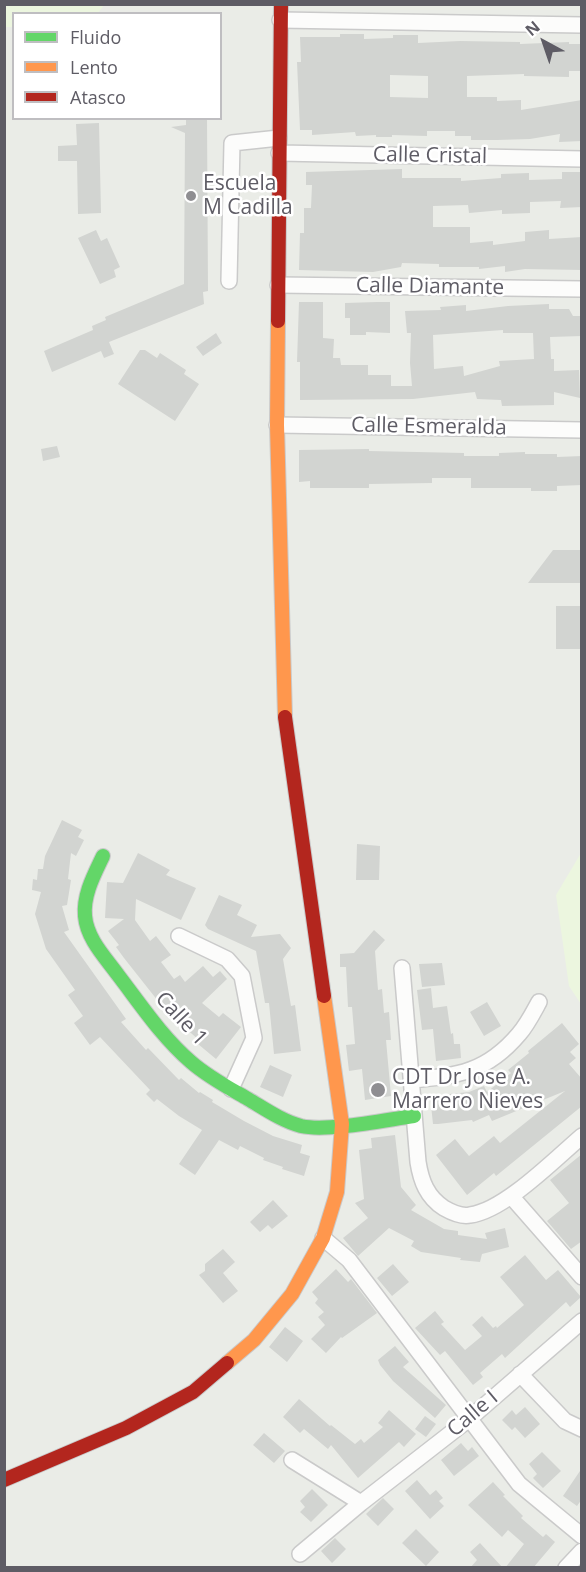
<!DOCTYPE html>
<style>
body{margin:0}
#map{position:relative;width:586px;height:1572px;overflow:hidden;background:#eaece7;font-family:"Open Sans",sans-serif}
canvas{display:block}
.frame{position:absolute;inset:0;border:6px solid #5e5c65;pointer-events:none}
.legend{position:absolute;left:12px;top:12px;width:210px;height:108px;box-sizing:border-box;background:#fff;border:2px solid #bfbec1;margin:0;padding:8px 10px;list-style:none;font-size:18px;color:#5e5c65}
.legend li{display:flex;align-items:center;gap:12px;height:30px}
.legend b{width:30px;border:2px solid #bfbec1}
.north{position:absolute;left:514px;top:12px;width:60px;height:60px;-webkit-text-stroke:4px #fff;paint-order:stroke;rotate:320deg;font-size:16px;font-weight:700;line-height:24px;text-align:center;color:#5e5c65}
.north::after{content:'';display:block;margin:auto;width:21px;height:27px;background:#5e5c65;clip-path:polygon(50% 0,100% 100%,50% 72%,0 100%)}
</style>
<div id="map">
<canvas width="586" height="1572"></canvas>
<div class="frame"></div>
<ul class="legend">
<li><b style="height:8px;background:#63d668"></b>Fluido</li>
<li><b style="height:8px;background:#ff974d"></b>Lento</li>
<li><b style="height:8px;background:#b3261e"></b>Atasco</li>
</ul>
<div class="north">N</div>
</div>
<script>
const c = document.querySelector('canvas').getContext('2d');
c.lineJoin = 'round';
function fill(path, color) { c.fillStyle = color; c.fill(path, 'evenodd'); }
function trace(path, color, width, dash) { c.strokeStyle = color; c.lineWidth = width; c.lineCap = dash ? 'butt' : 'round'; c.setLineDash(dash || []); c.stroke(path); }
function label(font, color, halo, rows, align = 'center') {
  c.font = font + ' "Open Sans",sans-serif'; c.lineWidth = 5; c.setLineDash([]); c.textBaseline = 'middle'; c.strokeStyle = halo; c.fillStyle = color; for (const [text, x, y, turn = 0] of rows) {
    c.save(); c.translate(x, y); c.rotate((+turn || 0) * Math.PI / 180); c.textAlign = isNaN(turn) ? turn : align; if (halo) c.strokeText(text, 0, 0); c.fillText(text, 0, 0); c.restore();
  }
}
fill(new Path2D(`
 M4 5 5 4 104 5 98 13 14 14 13 27H5Z
 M581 853H582L581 1004 569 986 556 895Z`), '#ecf6df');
fill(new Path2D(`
 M340 34H364V39L393 38V35H418V43L460 41 520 42V44L569 42V44H582V71H569V77L524 76V74L467 76V97H497V101L521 100V110L582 100V141L559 142 560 134 530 139 497 140H471V136H455V131H427V136L392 135V137H376V135L356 136 355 132 312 135V130H300L297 62H301L300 37H340ZM390 75 428 76V98L390 97Z
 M186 118H207L208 291 203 292 204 304 109 342 114 354 104 358 101 351 52 372 44 351 93 330 92 326 106 320 105 317 184 284 185 133 171 127 186 125Z
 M99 123 101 213 78 214 77 161H58V146L77 145 76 124Z
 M402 169V178H461V181L501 178V174L529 173V180L562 179V172H582V207L560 208 561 201 530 202V213L502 214V210L469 213 468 205 433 206V227H470V243L493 241V245L525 241V232L549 230V239L582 237V270L525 269 505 272V266L479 269V267H439V264L402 263 401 267 373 272 299 270 300 233H304V208H311L312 185H306V172Z
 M96 230 101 241 107 238 120 267 114 270 116 277 100 284 78 238Z
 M299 302H323V338L334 339 333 358H340L341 365H368V375H391V386H412L410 363 411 333H407L405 311 441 310 440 307 466 305V311L508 306 549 304V309H569L573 316H581L582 336 550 337 551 359H554V371L579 370 580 398 554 392V405L502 406 501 400 477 399 475 392 413 399 300 400V362H297ZM503 330V333H533L534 359 499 361 500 366 464 376 463 366 434 369 433 335Z
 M377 302H390V333L366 332V335H350V318H345V303Z
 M216 333 222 343 203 356 196 347Z
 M140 350H145L157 358 160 353 186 370 184 374 199 384 175 421 118 384Z
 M57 446 60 457 43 461 41 449Z
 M369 449V451L464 453V456H499V453L525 452V454H557V457L582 456V485L557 486V491H531V488H471V478H432V483L369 484V488H310V481L299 482V450Z
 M553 550H582V583H528Z
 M556 606H582V649H556Z
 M62 820 82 830 78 837 84 840 76 856 71 853 68 879 71 880 67 905 62 906 69 930 64 932 126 1019 121 1022 146 1050 148 1048 179 1080 181 1078 199 1093 200 1092 213 1100 212 1102 244 1121 273 1136 302 1145 300 1153 310 1156 304 1176 282 1169 283 1167 263 1160 264 1158 240 1146 238 1150 219 1140 195 1175 179 1164 202 1130 179 1116 157 1099 154 1102 146 1094 150 1090 100 1037 90 1045 74 1023 83 1016 68 995 75 990 46 949 35 914 41 892 32 890 33 879 37 880 38 869H43L45 856Z
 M357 844 380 846 379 880H356Z
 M138 853 170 870 166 875 196 888 181 920 136 899 135 920 150 941 156 936 171 955 161 962 174 979 180 975 185 982 203 966 213 977 220 971 227 979 202 1003 219 1017 223 1013 241 1027 216 1059 198 1044 200 1041 183 1026 160 1000 158 1001 124 958 116 947 119 945 108 931 124 919 105 918 107 882 123 883Z
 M219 895 242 905 237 915 257 925 251 937 280 934 291 948 283 959 291 1006 295 1005 301 1051 274 1054 269 1003H265L256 951 208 929 205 925Z
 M374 930 385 940 375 951 378 990 382 989 384 1013 389 1012 391 1040H386L391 1096 365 1100 362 1069 349 1071 346 1045 355 1044 352 1007H348L346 967H340V954L354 953Z
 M442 963 445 985 422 987 419 964Z
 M431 988 433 1008 447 1006 451 1034 453 1033 454 1044H460L461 1058 436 1061 433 1029 422 1030 417 990Z
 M487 1002 501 1026 484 1036 470 1012Z
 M562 1023 579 1044 570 1052 576 1058 569 1064 582 1079V1106L496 1176 494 1173 467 1195 436 1155 455 1139 469 1156 494 1136 500 1143 565 1091 492 1121 489 1115 473 1122 472 1120 438 1124H433L430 1096 469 1092 484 1086 487 1092 511 1073 508 1070 529 1053 528 1051Z
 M270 1065 292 1075 283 1097 260 1087Z
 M395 1135 401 1187 416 1205 411 1210 444 1229 458 1231V1235L487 1239 485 1233 505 1228 509 1247 482 1254 480 1262 460 1260 461 1258 421 1252 411 1246 414 1241 389 1228 358 1256 343 1238 368 1218 355 1203 364 1199 359 1150 372 1148 371 1138Z
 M582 1154V1241L571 1249 547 1221 569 1203 550 1180Z
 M273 1200 288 1216 272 1229 268 1225 260 1232 250 1222Z
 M223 1249 235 1262 223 1273 238 1291 223 1303 199 1275 205 1271V1264Z
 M525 1255 546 1280 558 1270 581 1297 570 1307 566 1302 505 1358 502 1354 480 1373 483 1377 473 1385 445 1351 440 1355 415 1328 435 1311 444 1322 441 1324 465 1350 482 1336 472 1325 482 1316 493 1328 496 1326 497 1328 524 1305 500 1277Z
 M393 1264 409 1282 392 1296 377 1278Z
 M336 1269 348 1282 351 1279 377 1313 342 1338 341 1337 326 1353 311 1339 325 1325 318 1317 324 1312 315 1303 318 1299 312 1292Z
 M285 1327 303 1341 287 1362 269 1347Z
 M395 1346 409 1362 403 1367 446 1405 435 1418 393 1381 380 1365 378 1360Z
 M299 1399 330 1426 331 1425 355 1444 361 1439 364 1443 383 1427 378 1423 389 1410 416 1434 404 1447 399 1442 358 1478 331 1445 328 1449 304 1429 300 1433 283 1417Z
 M525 1407 540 1424 525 1438 515 1427 512 1430 502 1420 512 1410 516 1415Z
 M425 1416 436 1424 426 1437 415 1429Z
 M264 1433 285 1451 274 1463 253 1445Z
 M461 1443 468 1451 472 1447 479 1456 454 1476 441 1460Z
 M542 1452 561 1471 543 1488 533 1478 537 1474 529 1464Z
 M582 1468V1499L577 1506 563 1496Z
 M417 1480 430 1495 436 1490 443 1498 439 1501 444 1506 430 1519 405 1491Z
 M493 1482 505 1495 503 1496 523 1516 521 1518 543 1537 546 1534 555 1542 533 1568H505L524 1544 508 1530 502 1537 468 1505Z
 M312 1489 328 1505 311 1522 300 1512 305 1507 300 1501Z
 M383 1498 394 1509 378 1526 366 1514Z
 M416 1529 439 1552 426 1566 402 1543Z
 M335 1538 346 1549 332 1563 321 1551Z
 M480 1543 503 1568H470L477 1560 470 1552Z`), '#d2d4d1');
const street = new Path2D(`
 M280 20 582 25
 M279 153 582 159
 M229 281 232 143 279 138
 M278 285 582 289
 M277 425 582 430
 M179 936 227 959 242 976 254 1038 231 1089
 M402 968 418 1162C421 1181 427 1197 444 1208 451 1212 461 1217 470 1215 504 1211 555 1159 582 1136
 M411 1080C458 1076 487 1072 519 1034 527 1025 533 1013 539 1002
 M511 1196 582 1277
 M323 1238 349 1260 519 1484 582 1536
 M520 1374 565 1421 582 1429
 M292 1460 361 1503
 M300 1554 361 1503 469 1419 582 1321
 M566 1568 582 1551`);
const fast = new Path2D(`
 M103 856C94 875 83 895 85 916 87 939 105 957 118 975 141 1005 162 1037 191 1062 208 1077 229 1088 248 1099 265 1109 282 1121 301 1126 327 1132 385 1120 414 1116`);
const slow = new Path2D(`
 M278 321 277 425 285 717
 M227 1363 254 1340 292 1294 323 1238 337 1192 342 1124 324 996`);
const jam = new Path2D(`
 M278 321 281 4
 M285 717 324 996
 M4 1480 126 1428 193 1392 227 1363`);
trace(street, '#cacaca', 18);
trace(fast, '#c9c9ca', 16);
trace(slow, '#c9c9ca', 16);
trace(jam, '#c9c9ca', 16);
trace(street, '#fcfcfb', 15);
trace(fast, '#63d668', 14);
trace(slow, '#ff974d', 14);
trace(jam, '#b3261e', 14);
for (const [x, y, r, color] of [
 [191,196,6,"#8f8e92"],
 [378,1090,8,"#8f8e92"]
]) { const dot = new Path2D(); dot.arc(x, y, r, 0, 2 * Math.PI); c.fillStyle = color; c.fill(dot); trace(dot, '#fff', 2); }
label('21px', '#5e5c65', '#fff', [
 ["Calle Cristal",430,156,1],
 ["Calle Diamante",430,287,1],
 ["Calle Esmeralda",429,427,1],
 ["Calle 1",181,1019,47],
 ["Calle I",473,1414,-40]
]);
label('21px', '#5e5c65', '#fff', [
 ["Escuela",203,184],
 ["M Cadilla",203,208],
 ["CDT Dr Jose A.",392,1078],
 ["Marrero Nieves",392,1102]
], 'left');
</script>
